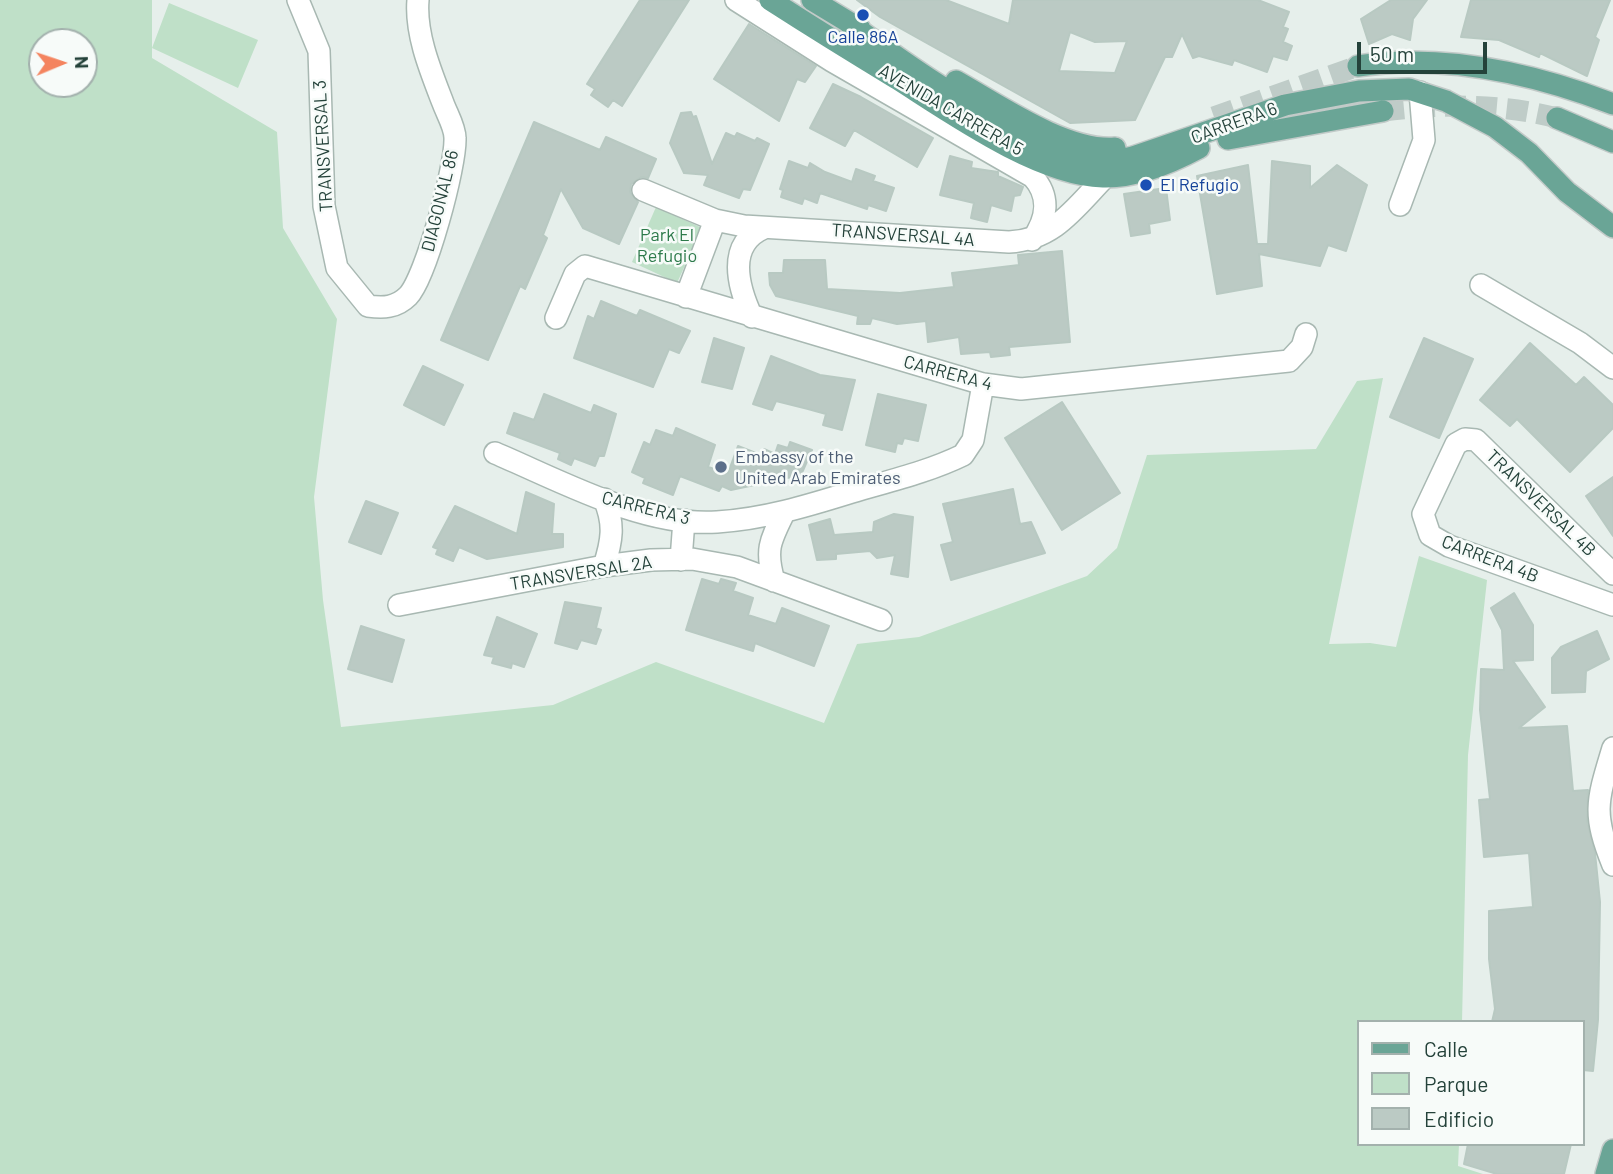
<!DOCTYPE html>
<style>
body{margin:0}
#map{position:relative;width:1613px;height:1174px;overflow:hidden;background:#e6efeb;font-family:Barlow,sans-serif}
canvas{display:block}
.legend{position:absolute;left:1357px;top:1020px;width:228px;height:126px;box-sizing:border-box;background:#f7fbf9;border:2px solid #a3b1ad;margin:0;padding:9px 12px;list-style:none;font-size:21px;color:#24423a}
.legend li{display:flex;align-items:center;gap:14px;height:35px}
.legend b{width:35px;border:2px solid #a3b1ad}
.north{position:absolute;left:28px;top:28px;width:70px;height:70px;box-sizing:border-box;background:#f7fbf9;border:2px solid #a3b1ad;border-radius:50%;rotate:88deg;font-size:19px;font-weight:700;line-height:28px;text-align:center;color:#24423a}
.north::after{content:'';display:block;margin:auto;width:24px;height:32px;background:#f4845f;clip-path:polygon(50% 0,100% 100%,50% 72%,0 100%)}
.scale{position:absolute;left:1357px;top:42px;width:130px;height:32px;box-sizing:border-box;border:4px solid #24423a;border-top:0;padding-left:9px;font-size:21px;line-height:24px;white-space:nowrap;color:#24423a;-webkit-text-stroke:5px #f7fbf9;paint-order:stroke}
</style>
<div id="map">
<canvas width="1613" height="1174"></canvas>
<ul class="legend">
<li><b style="height:9px;background:#6aa596"></b>Calle</li>
<li><b style="height:19px;background:#bfe0c8"></b>Parque</li>
<li><b style="height:19px;background:#bbcac4"></b>Edificio</li>
</ul>
<div class="north">N</div>
<div class="scale">50 m</div>
</div>
<script>
const c = document.querySelector('canvas').getContext('2d');
c.lineJoin = 'round';
function fill(path, color) { c.fillStyle = color; c.fill(path, 'evenodd'); }
function trace(path, color, width, dash) { c.strokeStyle = color; c.lineWidth = width; c.lineCap = dash ? 'butt' : 'round'; c.setLineDash(dash || []); c.stroke(path); }
function label(font, color, halo, rows, align = 'center') {
  c.font = font + ' Barlow,sans-serif'; c.lineWidth = 5; c.setLineDash([]); c.textBaseline = 'middle'; c.strokeStyle = halo; c.fillStyle = color; for (const [text, x, y, turn = 0] of rows) {
    c.save(); c.translate(x, y); c.rotate((+turn || 0) * Math.PI / 180); c.textAlign = isNaN(turn) ? turn : align; if (halo) c.strokeText(text, 0, 0); c.fillText(text, 0, 0); c.restore();
  }
}
fill(new Path2D(`
 M0 0H152V48L169 3 258 40 238 88 152 48V58L277 132 283 228 337 319 314 497 323 600 341 727 553 705 656 662 824 723 857 644 919 637 1087 576 1117 548 1147 455 1316 449 1357 381 1383 378 1329 644 1370 643 1396 647 1419 556 1487 580 1468 755 1462 1022H1359V1144H1459L1458 1166 1483 1174H0ZM84 42V84H42V42Z
 M656 207 702 228 677 283 632 262Z`), '#bfe0c8');
const building = new Path2D(`
 M640 0H689L622 106 613 100 608 107 591 95 595 89 587 84Z
 M857 0H946L1009 24 1013 0H1258L1289 12 1283 27 1288 29 1283 42 1292 46 1287 60 1273 56 1267 72 1234 60 1232 65 1199 56 1193 58 1182 34 1172 57H1165L1135 120 1070 123 880 17ZM1070 32 1095 42 1127 41 1115 73 1059 71Z
 M1391 0H1427L1413 19 1410 40 1392 34 1369 44 1361 19Z
 M1471 0H1610L1595 37 1599 40 1587 76 1540 53 1539 57 1499 40 1461 37Z
 M749 24 816 66 805 82 797 79 779 121 714 79Z
 M833 84 861 97 933 138 917 167 854 130 845 146 810 128Z
 M691 112 693 117 696 116 712 164 726 133 735 137 737 133 755 141 757 138 769 144 750 190 743 189 739 198 704 185 708 175 684 173 670 143 681 113Z
 M534 122 600 150 606 137 656 159 648 178 641 177 631 184 630 192 638 202 619 244 583 228 561 189 543 235 547 238 525 289 520 286 488 360 441 340Z
 M950 156 972 162 971 168 998 172V176L1023 187 1020 195 1014 196 1011 211 991 205 987 222 971 218 974 203 940 195Z
 M789 161 808 168 810 163 825 172 852 182 856 169 875 176 873 181 894 188 886 211 868 205 867 209 820 193 817 203 804 198 802 204 781 197 783 190 780 189Z
 M1272 161 1310 166V188L1337 165 1367 185 1346 251 1328 245 1320 266 1259 254 1262 286 1217 294 1197 176 1248 165 1257 244H1268Z
 M1166 188 1170 220 1149 224 1150 233 1131 236 1124 194Z
 M1062 251 1070 342 1009 347 1010 355 991 357 990 352 961 354 959 337 928 342 926 321 897 324 872 318 870 324H857L858 316 776 296 770 285 769 273H783L784 260H825L827 289 900 293 954 287 952 273 1019 265 1018 255Z
 M601 301 637 316 640 310 690 331 679 353 669 349 653 387 574 358 588 316 594 319Z
 M714 338 744 348 732 389 702 382Z
 M1424 338 1473 359 1439 438 1390 417Z
 M1530 343 1576 385 1584 377 1613 405V428L1570 472 1517 419 1510 426 1480 400Z
 M771 356 820 375 855 380 842 430 823 425 826 414 808 409 776 401 772 410 753 404Z
 M423 366 463 385 444 425 404 405Z
 M544 394 591 413 594 405 616 414 604 456H599L595 466 574 458 571 465 558 459 560 453 507 433 514 413 534 420Z
 M878 394 926 405 918 441 904 438 902 444 897 443 895 452 866 445Z
 M1062 402 1120 493 1062 530 1005 438Z
 M676 428 715 445 708 467 728 473 738 446 761 455 764 449 775 454 778 445 788 448 790 442 812 450 801 475 731 490 722 486 719 491 680 476 673 495 643 483 645 478 632 472 644 442 650 445 656 430 673 436Z
 M1613 477V536L1586 496Z
 M1013 489 1020 524 1031 522 1045 553 951 580 941 545 953 542 943 504Z
 M526 492 554 504 552 534H563V547L487 559 459 547 453 561 436 554 438 549 433 547 455 506 517 534Z
 M366 501 398 513 381 554 349 542Z
 M894 514 913 517 908 577 891 574 895 555 877 558 870 551 836 554V559L817 560 809 525 830 519 834 535 873 532 874 522Z
 M702 579 719 584 721 579 736 583 733 591 753 598 748 615 776 624 782 608 829 626 814 666 755 643 753 651 686 630Z
 M1514 593 1533 625V660L1513 661 1545 707 1519 728 1567 726 1573 791 1588 790 1587 821 1595 853 1600 902 1598 1020 1593 1071 1583 1070V1022H1492L1495 1009 1489 959V911L1533 907 1529 853 1484 857 1479 800 1490 799 1480 710 1481 669 1504 670 1502 630 1491 608Z
 M565 602 601 608 596 628 601 630 596 644 581 640 577 649 555 643Z
 M497 617 537 634 524 667 512 663 511 668 492 663 494 657 484 655Z
 M361 626 404 640 392 682 348 669Z
 M1597 631 1609 659 1586 671 1585 692 1552 693V658L1561 647Z
 M1468 1144H1571L1564 1174H1497L1464 1164Z`);
fill(building, '#bbcac4');
trace(building, '#b8c9c2', 2);
trace(new Path2D(`
 M1383 111C1442 104 1499 103 1557 118
 M1214 117 1358 66`), '#bfccc8', 21, [21, 10]);
const minor = new Path2D(`
 M298 0 319 51 324 206 337 268 368 306C383 308 396 308 408 296 426 277 456 166 455 138 455 127 447 114 443 103 431 72 415 34 418 0
 M736 0 832 61 1033 177C1051 197 1047 219 1032 240
 M643 190 715 220 744 226 1009 242C1054 240 1075 208 1105 177
 M1400 205 1424 140 1420 92
 M1481 285 1580 343 1613 368
 M686 297 715 220
 M752 317C738 287 726 244 764 228
 M556 318 575 274 585 266 983 384 1021 389 1289 361 1302 347 1306 334
 M495 453C561 481 644 527 717 522 764 519 807 506 852 492 889 481 928 472 963 455L973 440 983 384
 M604 499C615 524 612 541 604 566
 M681 560 684 520
 M1613 574 1476 440 1465 439 1456 444 1423 514 1430 535 1449 546 1613 605
 M774 581C765 550 770 541 784 513
 M399 605 604 566 651 560 692 559 737 567 881 620
 M1613 748C1597 801 1592 813 1613 865`);
const major = new Path2D(`
 M770 0C812 27 854 53 897 79 952 114 1038 175 1103 177 1135 178 1171 163 1199 148
 M812 0 860 29
 M849 23C902 61 954 98 1012 128 1035 141 1059 155 1086 160 1102 163 1118 161 1133 157L1285 105 1359 91 1409 89 1446 101 1495 127 1529 153 1567 192 1613 227
 M1358 66C1445 53 1532 73 1613 104
 M956 81C999 105 1066 152 1115 148
 M1557 118 1613 142
 M1228 139 1383 111
 M1606 1174 1613 1150`);
trace(minor, '#a8b8b2', 24);
trace(major, '#c2cac8', 24);
trace(minor, '#fff', 21);
trace(major, '#6aa596', 21);
for (const [x, y, r, color] of [
 [863,15,7,"#1a4fb4"],
 [1146,185,7,"#1a4fb4"],
 [721,467,7,"#5c6f8a"]
]) { const dot = new Path2D(); dot.arc(x, y, r, 0, 2 * Math.PI); c.fillStyle = color; c.fill(dot); trace(dot, '#f7fbf9', 2.5); }
label('18px', '#164399', '#f7fbf9', [
 ["Calle 86A",863,37],
 ["El Refugio",1160,185,"left"]
]);
label('18px', '#24423a', '#f7fbf9', [
 ["AVENIDA CARRERA 5",951,110,30],
 ["CARRERA 6",1234,123,-20],
 ["TRANSVERSAL 3",323,146,-93],
 ["DIAGONAL 86",440,201,-76],
 ["TRANSVERSAL 4A",903,235,4],
 ["CARRERA 4",948,373,15],
 ["TRANSVERSAL 4B",1541,503,44],
 ["CARRERA 3",646,508,14],
 ["CARRERA 4B",1490,559,21],
 ["TRANSVERSAL 2A",581,573,-9]
]);
label('18px', '#2d7a4b', '#f7fbf9', [
 ["Park El",667,235],
 ["Refugio",667,256]
]);
label('18px', '#4e5e75', '#f7fbf9', [
 ["Embassy of the",735,457],
 ["United Arab Emirates",735,478]
], 'left');
</script>
